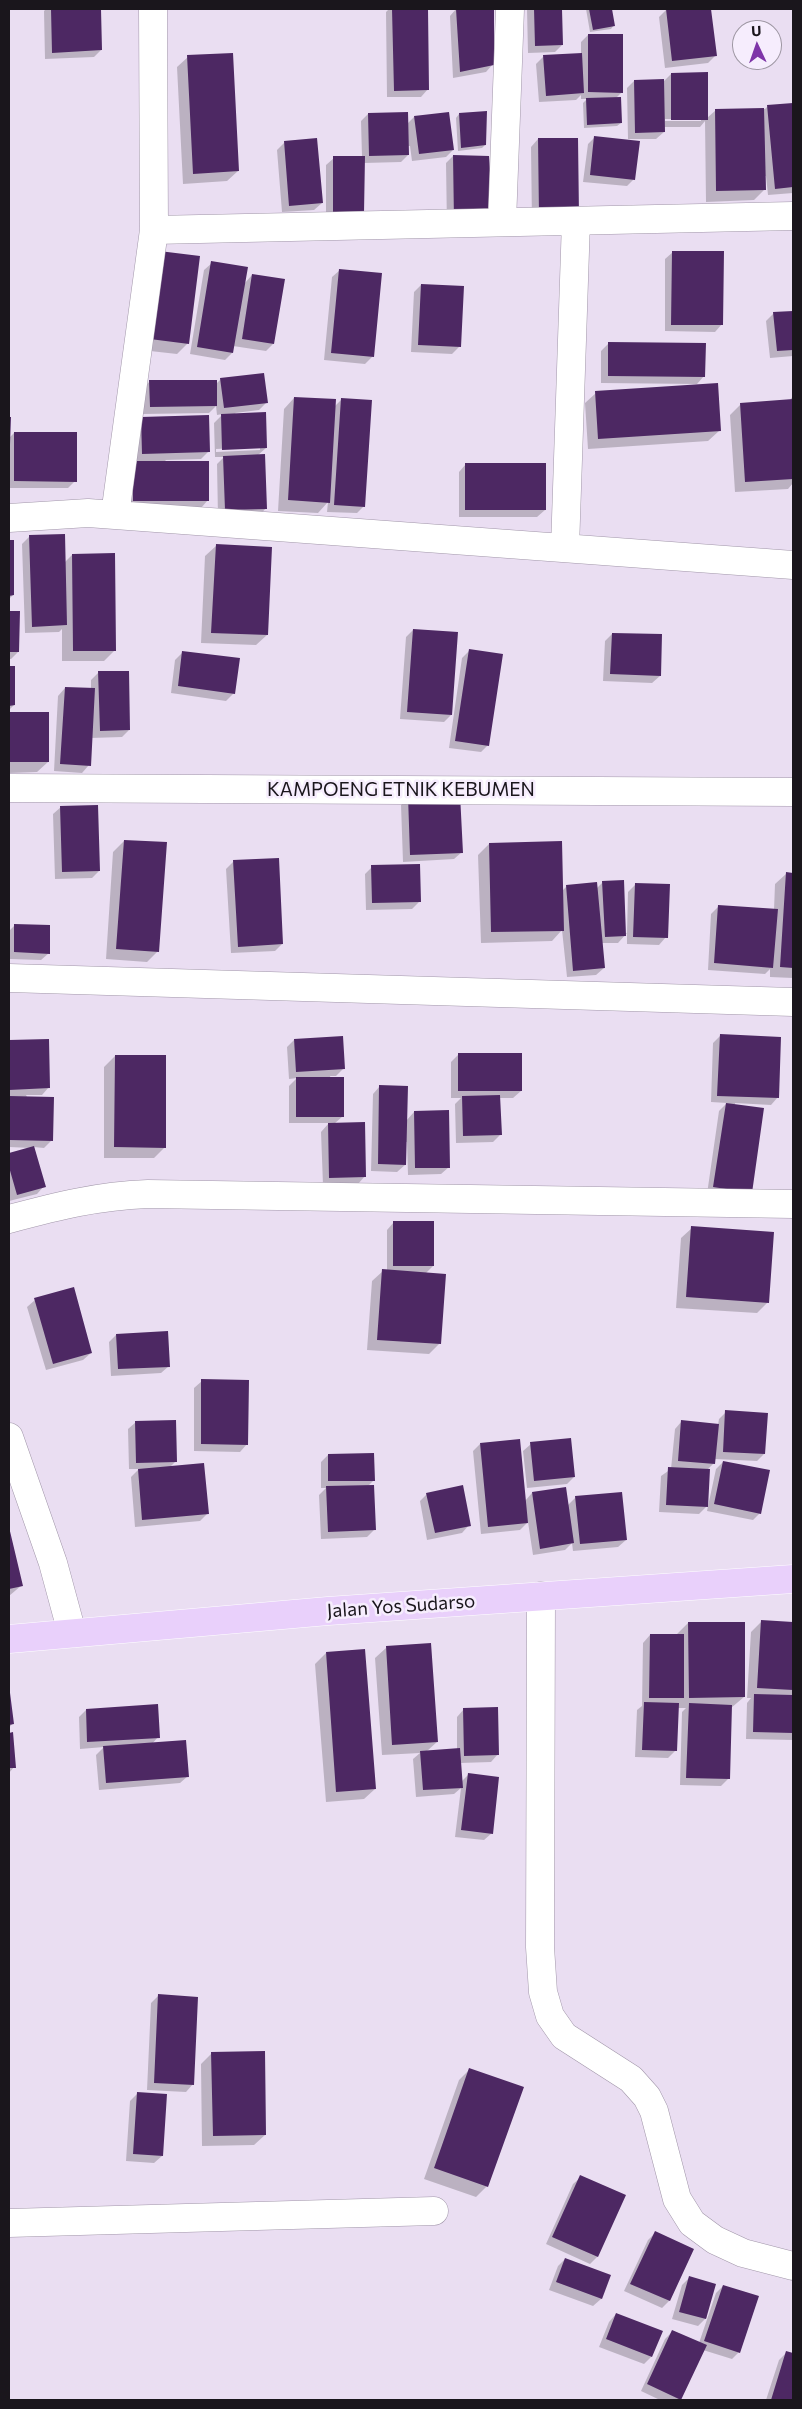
<!DOCTYPE html>
<style>
body{margin:0}
#map{position:relative;width:802px;height:2409px;overflow:hidden;background:#eadef2;font-family:Commissioner,sans-serif}
canvas{display:block}
.frame{position:absolute;inset:0;border:10px solid #1a161c;pointer-events:none}
.north{position:absolute;left:732px;top:20px;width:50px;height:50px;box-sizing:border-box;background:#f6edfd;border:1px solid #9e97a3;border-radius:50%;rotate:357deg;font-size:14px;font-weight:700;line-height:20px;text-align:center;color:#1a161c}
.north::after{content:'';display:block;margin:auto;width:18px;height:22px;background:#7e35a8;clip-path:polygon(50% 0,100% 100%,50% 72%,0 100%)}
</style>
<div id="map">
<canvas width="802" height="2409"></canvas>
<div class="frame"></div>
<div class="north">U</div>
</div>
<script>
const c = document.querySelector('canvas').getContext('2d');
c.lineJoin = 'round';
function fill(path, color) { c.fillStyle = color; c.fill(path, 'evenodd'); }
function trace(path, color, width, dash) { c.strokeStyle = color; c.lineWidth = width; c.lineCap = dash ? 'butt' : 'round'; c.setLineDash(dash || []); c.stroke(path); }
function label(font, color, halo, rows, align = 'center') {
  c.font = font + ' Commissioner,sans-serif'; c.lineWidth = 5; c.setLineDash([]); c.textBaseline = 'middle'; c.strokeStyle = halo; c.fillStyle = color; for (const [text, x, y, turn = 0] of rows) {
    c.save(); c.translate(x, y); c.rotate((+turn || 0) * Math.PI / 180); c.textAlign = isNaN(turn) ? turn : align; if (halo) c.strokeText(text, 0, 0); c.fillText(text, 0, 0); c.restore();
  }
}
fill(new Path2D(`
 M46 9H100L101 50 94 57 45 59 44 11Z
 M389 9H427L428 89 421 97H387L386 12Z
 M456 9H492L493 64 486 72 453 78 450 16Z
 M527 9H561L562 45 555 52 528 53Z
 M586 9H611L614 25 611 29 590 32Z
 M678 9H710L715 56 708 63 665 68 659 17 666 10Z
 M588 35 622 92 616 98 621 123 617 126 584 128 583 103 587 99H581V95L576 100 539 102 536 64 544 56 581 54V42Z
 M188 57 238 171 227 181 183 184 177 67Z
 M671 74 707 118 716 110 765 109 767 107 793 104V193L768 195 766 176H764V190L754 200 706 202 705 121 700 127H663L664 132 656 139H628L627 88 634 81 662 83ZM665 119H701V121H665Z
 M368 114 407 124 414 117 453 150 446 157 412 161 410 146H408V155L401 162 364 163 363 213 326 220V165L334 158 362 157 361 121Z
 M459 114 485 145 482 148 458 151 456 118Z
 M595 137 634 179 627 186 583 182 588 144Z
 M538 139H577L532 223 531 147Z
 M285 142 322 203 314 210 282 212 277 150Z
 M453 156 484 222 447 228 446 163Z
 M673 252 722 324 715 332 665 331V259Z
 M141 262 188 343 177 354 132 349Z
 M212 263 244 284 252 275 273 344 266 351 233 346 232 353 225 360 190 354 204 270Z
 M340 270 373 356 365 364 324 360 332 277Z
 M421 285 460 346 452 354 411 352 414 292Z
 M793 312V356L770 358 766 321 774 313Z
 M608 344 704 376 697 384 601 383V351Z
 M221 379 266 403 259 410 235 413 266 448 258 455 266 508 259 516 218 517 217 464 224 457H215L214 423 223 414 217 415 216 406 209 413 143 414V389L150 381 216 384ZM260 447V450L216 452V449Z
 M596 393 719 431 708 441 588 449 585 403Z
 M793 396V483L788 489 735 492 730 415 741 404 790 400Z
 M294 398 334 407 342 399 364 506 357 513 327 512 328 502 318 513 278 511 284 409Z
 M9 418V438L14 433 75 481 68 488H9Z
 M141 418 209 451 201 459 165 460 208 500 201 508H126Z
 M466 464 545 510 537 517H459V472Z
 M30 536 64 563 72 555 115 650 104 661H62V629L59 632 25 633 22 544Z
 M9 542H13V595L9 599Z
 M216 546 267 635 256 645 201 643 205 556Z
 M9 612H18V652L11 659H9Z
 M413 630 451 715 444 722 400 719 406 637Z
 M612 634 660 676 652 683 603 681 605 641Z
 M469 651 488 745 481 752 449 748 462 658Z
 M183 652 234 693 226 701 171 693 175 660Z
 M9 668H13L14 705 9 710Z
 M98 673 129 730 122 737 91 738 89 765 82 773 54 771 58 696 65 688 91 690V680Z
 M9 713H48V762L37 772 9 773Z
 M408 798 462 852 454 859 403 862 401 805Z
 M61 807 99 871 92 878 55 879 53 814Z
 M124 841 158 951 147 962 106 959 113 852Z
 M489 844 562 891 567 886 597 888 603 882 625 933H627L628 892 636 884 666 937 659 945 627 944V933L618 943H602L604 968 596 975 567 977 562 930 552 941 481 943 478 855Z
 M234 861 282 944 275 951 231 953 226 869Z
 M372 867 419 902 412 909 366 910 365 874Z
 M786 874H793V978L770 977V969L765 974 708 970 711 914 719 906 774 910 775 884Z
 M15 925 49 953 41 960 9 959V931Z
 M720 1036 778 1097 771 1105 735 1103 750 1192 707 1194 719 1111 727 1103 711 1102 713 1043Z
 M342 1037 344 1068 336 1076H330L343 1116 334 1124 365 1176 358 1184 323 1185 321 1132 329 1123H289V1086L297 1078 289 1079 287 1047 294 1040Z
 M47 1040 49 1087 42 1095H26L52 1140 44 1148 34 1147 44 1186 37 1194 9 1201V1204V1154L31 1148 9 1147V1042Z
 M459 1054 521 1091 513 1098H499L500 1135 493 1142 456 1143 455 1104 461 1098H451V1062Z
 M115 1056 165 1147 154 1158H104V1067Z
 M380 1086 406 1121 414 1112 449 1167 441 1174 408 1175 407 1142H405V1165L397 1172 371 1171 373 1094Z
 M394 1222 433 1266 425 1274 440 1343 429 1354 367 1350 372 1281 383 1271H387V1230Z
 M692 1228 768 1302 757 1313 676 1308 681 1238Z
 M35 1300 91 1353 83 1360 46 1370 27 1307Z
 M116 1335 169 1366 161 1373 111 1376 109 1342Z
 M202 1381 247 1444 240 1452 194 1451V1388Z
 M726 1412 764 1454 757 1461 715 1459 714 1463 708 1469 707 1506 699 1514 659 1512 661 1476 671 1469 675 1429 682 1421 718 1425 719 1419Z
 M136 1422 176 1461 170 1467 207 1514 200 1521 135 1527 131 1477 139 1469H129L128 1429Z
 M480 1444 525 1501 532 1493 567 1506 576 1497 626 1540 618 1547 573 1551 572 1543 565 1550 533 1555 528 1522 520 1530 481 1534 473 1451Z
 M531 1444 574 1477 567 1484 527 1488 523 1451Z
 M328 1455 374 1480 368 1486 374 1530 367 1537 321 1539 319 1495 326 1488H321V1462Z
 M723 1462 760 1513 753 1520 707 1511 716 1469Z
 M427 1494 469 1525 462 1533 427 1540 420 1501Z
 M9 1529 22 1585 9 1596Z
 M762 1621 793 1623V1740L746 1739 747 1703 751 1698H747L751 1632Z
 M688 1623 744 1697 731 1708 729 1778 721 1786 680 1785 682 1712 686 1708H677L675 1751 668 1758 635 1757 637 1710 642 1706 643 1643 650 1635 677 1634Z
 M386 1648 437 1742 427 1751 457 1749V1717L464 1709 498 1754 491 1762 460 1763 461 1782 469 1774 492 1833 484 1840 455 1837 461 1788 454 1794 416 1797 413 1759 420 1753 382 1755 375 1658Z
 M326 1653 375 1789 364 1799 326 1802 315 1664Z
 M9 1684 12 1724 9 1728Z
 M86 1710 158 1737 152 1744 188 1776 180 1783 99 1790 96 1755 104 1747 80 1749 79 1717Z
 M9 1734H12L14 1767 9 1773Z
 M158 1996 193 2084 186 2092 147 2090 151 2003Z
 M212 2053 265 2135 254 2145 202 2146 201 2064Z
 M470 2069 487 2186 476 2197 424 2179 459 2080Z
 M138 2093 162 2156 154 2163 126 2161 130 2101Z
 M581 2177 624 2196 597 2257 590 2264 546 2244 573 2184Z
 M655 2233 692 2250 669 2301 662 2308 624 2291 648 2240Z
 M565 2259 609 2275 601 2299 593 2306 549 2290 558 2266Z
 M689 2278 707 2317 698 2326 672 2319 682 2285Z
 M723 2286 739 2352 732 2359 703 2350 679 2400H660L641 2391 665 2339 673 2331 699 2343 716 2293Z
 M616 2314 651 2357 644 2364 599 2347 609 2322Z
 M786 2353 793 2355V2400H766L779 2360Z`), '#0003');
fill(new Path2D(`
 M51 9H101L102 50 52 53Z
 M392 9H428L429 90 394 91Z
 M456 9H494V65L460 72Z
 M534 9H562L563 45 535 46Z
 M589 9H612L615 26 593 30Z
 M666 9H711L717 56 672 61Z
 M588 34H623V93L588 92Z
 M233 53 239 171 193 174 187 55Z
 M582 53 584 93 546 96 543 55Z
 M708 72V120H671V73Z
 M664 79 665 132 635 133 634 80Z
 M621 97 622 123 587 125 586 98Z
 M793 103V187L775 189 767 105Z
 M764 108 766 190 716 191 715 109Z
 M487 111 486 145 461 148 459 113Z
 M408 112 409 155 369 156 368 113Z
 M449 112 454 150 419 154 414 116Z
 M594 136 640 141 635 180 590 175Z
 M317 138 323 203 289 206 284 141Z
 M538 138H578L579 216H539Z
 M453 155 489 156 493 215 454 221Z
 M333 156H365L364 213H333Z
 M151 250 200 256 189 344 142 338Z
 M672 251H724L723 325H671Z
 M211 261 248 267 233 353 197 347Z
 M339 269 382 273 374 357 331 353Z
 M252 274 285 279 274 344 242 339Z
 M421 284 464 286 461 347 418 345Z
 M793 311V350L777 351 773 312Z
 M608 342 706 343 705 377 608 376Z
 M264 373 268 403 224 408 220 378Z
 M149 380H217V406L150 407Z
 M718 383 721 431 598 439 595 391Z
 M294 397 336 399 330 503 288 500Z
 M341 398 372 400 365 507 334 505Z
 M793 399V479L745 482 740 403Z
 M266 412 267 448 222 450 221 414Z
 M209 415 210 452 142 454 141 417Z
 M9 417H11L10 445H9Z
 M14 432H77V482L14 481Z
 M265 454 267 509 225 510 223 456Z
 M133 461H209V501H133Z
 M465 463H546V510H465Z
 M65 534 67 625 32 627 29 535Z
 M9 540H14V595L9 596Z
 M216 544 272 547 268 635 211 633Z
 M115 553 116 651H73L72 554Z
 M9 611H20L19 652H9Z
 M413 629 458 632 452 715 407 712Z
 M612 633 662 634 661 676 610 674Z
 M469 649 503 654 489 746 455 741Z
 M182 651 240 658 235 694 178 686Z
 M9 666H15V705L9 706Z
 M98 671H129L130 730 100 731Z
 M65 687 95 688 91 766 60 764Z
 M9 712H49V762H9Z
 M460 794 463 853 410 855 408 796Z
 M98 805 100 871 62 872 60 806Z
 M124 840 167 842 159 952 116 949Z
 M562 841 564 931 491 932 489 843Z
 M279 858 283 944 238 947 233 860Z
 M420 864 421 902 372 903 371 865Z
 M786 872 793 873V968L780 967Z
 M624 880 626 936 605 937 602 881Z
 M597 882 605 968 573 971 566 885Z
 M635 883 670 884 668 938 633 937Z
 M718 905 778 909 773 968 714 963Z
 M14 924 50 925V954L14 952Z
 M720 1034 781 1037 779 1098 717 1096Z
 M343 1036 345 1069 296 1072 294 1039Z
 M49 1039 50 1088 9 1090V1040Z
 M458 1053H522V1091H458Z
 M115 1055H166V1148L114 1147Z
 M296 1077H344V1117H296Z
 M379 1085 408 1086 406 1165 378 1164Z
 M500 1095 502 1135 463 1136 462 1096Z
 M9 1096 54 1097 53 1141 9 1140Z
 M726 1103 764 1108 752 1193 713 1187Z
 M449 1110 450 1168H415L414 1111Z
 M365 1122 366 1177 329 1178 328 1123Z
 M34 1146 46 1187 17 1195 9 1167V1153Z
 M393 1221H434V1266H393Z
 M691 1226 774 1232 769 1303 686 1297Z
 M382 1269 446 1274 441 1344 377 1340Z
 M74 1287 92 1353 53 1364 34 1298Z
 M168 1331 170 1367 118 1369 116 1334Z
 M201 1379 249 1380 248 1445 201 1444Z
 M725 1410 768 1413 765 1454 723 1452Z
 M176 1420 177 1462 136 1463 135 1421Z
 M681 1420 719 1424 715 1464 678 1461Z
 M571 1438 575 1477 534 1481 530 1442Z
 M520 1439 528 1523 488 1527 480 1443Z
 M374 1453 375 1481H328V1454Z
 M723 1461 770 1470 761 1514 714 1504Z
 M204 1463 209 1514 142 1520 138 1469Z
 M668 1467 710 1469 708 1507 666 1505Z
 M374 1485 376 1530 328 1532 326 1486Z
 M463 1485 471 1526 435 1533 426 1493Z
 M566 1487 574 1543 540 1549 532 1492Z
 M622 1492 627 1540 580 1544 575 1496Z
 M9 1527 23 1586 9 1589Z
 M761 1620 793 1622V1690L757 1688Z
 M688 1622H745V1697L689 1698Z
 M650 1634H684V1698H649Z
 M431 1643 438 1742 392 1745 386 1646Z
 M365 1649 376 1789 336 1792 326 1652Z
 M9 1685 14 1724 9 1725Z
 M754 1694 793 1695V1733L753 1732Z
 M644 1702 679 1703 677 1751 642 1750Z
 M689 1703 732 1705 730 1779 686 1778Z
 M158 1704 160 1738 87 1742 86 1709Z
 M498 1707 499 1755 464 1756 463 1708Z
 M13 1732 16 1768H9V1733Z
 M186 1740 189 1777 106 1783 103 1746Z
 M460 1748 463 1788 423 1790 420 1751Z
 M468 1773 499 1777 493 1834 461 1830Z
 M158 1994 198 1997 194 2085 154 2083Z
 M265 2051 266 2135 213 2136 211 2052Z
 M469 2068 524 2087 488 2187 434 2168Z
 M137 2092 167 2094 163 2156 133 2154Z
 M580 2175 626 2195 598 2257 552 2237Z
 M655 2231 694 2249 670 2301 630 2284Z
 M565 2258 611 2275 602 2299 556 2282Z
 M689 2276 716 2284 706 2319 679 2312Z
 M723 2285 759 2296 740 2353 704 2341Z
 M616 2313 663 2331 652 2357 606 2339Z
 M672 2330 707 2345 681 2400 647 2384Z
 M786 2351 793 2353V2400H771Z`), '#4d2863');
const minor = new Path2D(`
 M502 222 510 9
 M154 230 793 216
 M115 515 154 230 153 9
 M9 518 88 513 793 565
 M565 548 576 221
 M9 788 793 792
 M9 978 793 1002
 M9 1219C58 1206 97 1196 148 1194L793 1204
 M9 1437 53 1563 72 1633
 M541 1596 540 1947 543 1992 550 2016 564 2036 631 2079 647 2097 654 2111 677 2199 692 2223 715 2240 743 2253 793 2266
 M9 2223 434 2211`);
const major = new Path2D(`
 M9 1639 328 1611 793 1579`);
trace(minor, '#a196a9', 29);
trace(major, '#fff', 29);
trace(minor, '#fff', 28);
trace(major, '#e9d0fb', 28);
label('19px', '#1a161c', '#f6edfd', [
 ["KAMPOENG ETNIK KEBUMEN",401,790],
 ["Jalan Yos Sudarso",401,1606,-4]
]);
</script>
